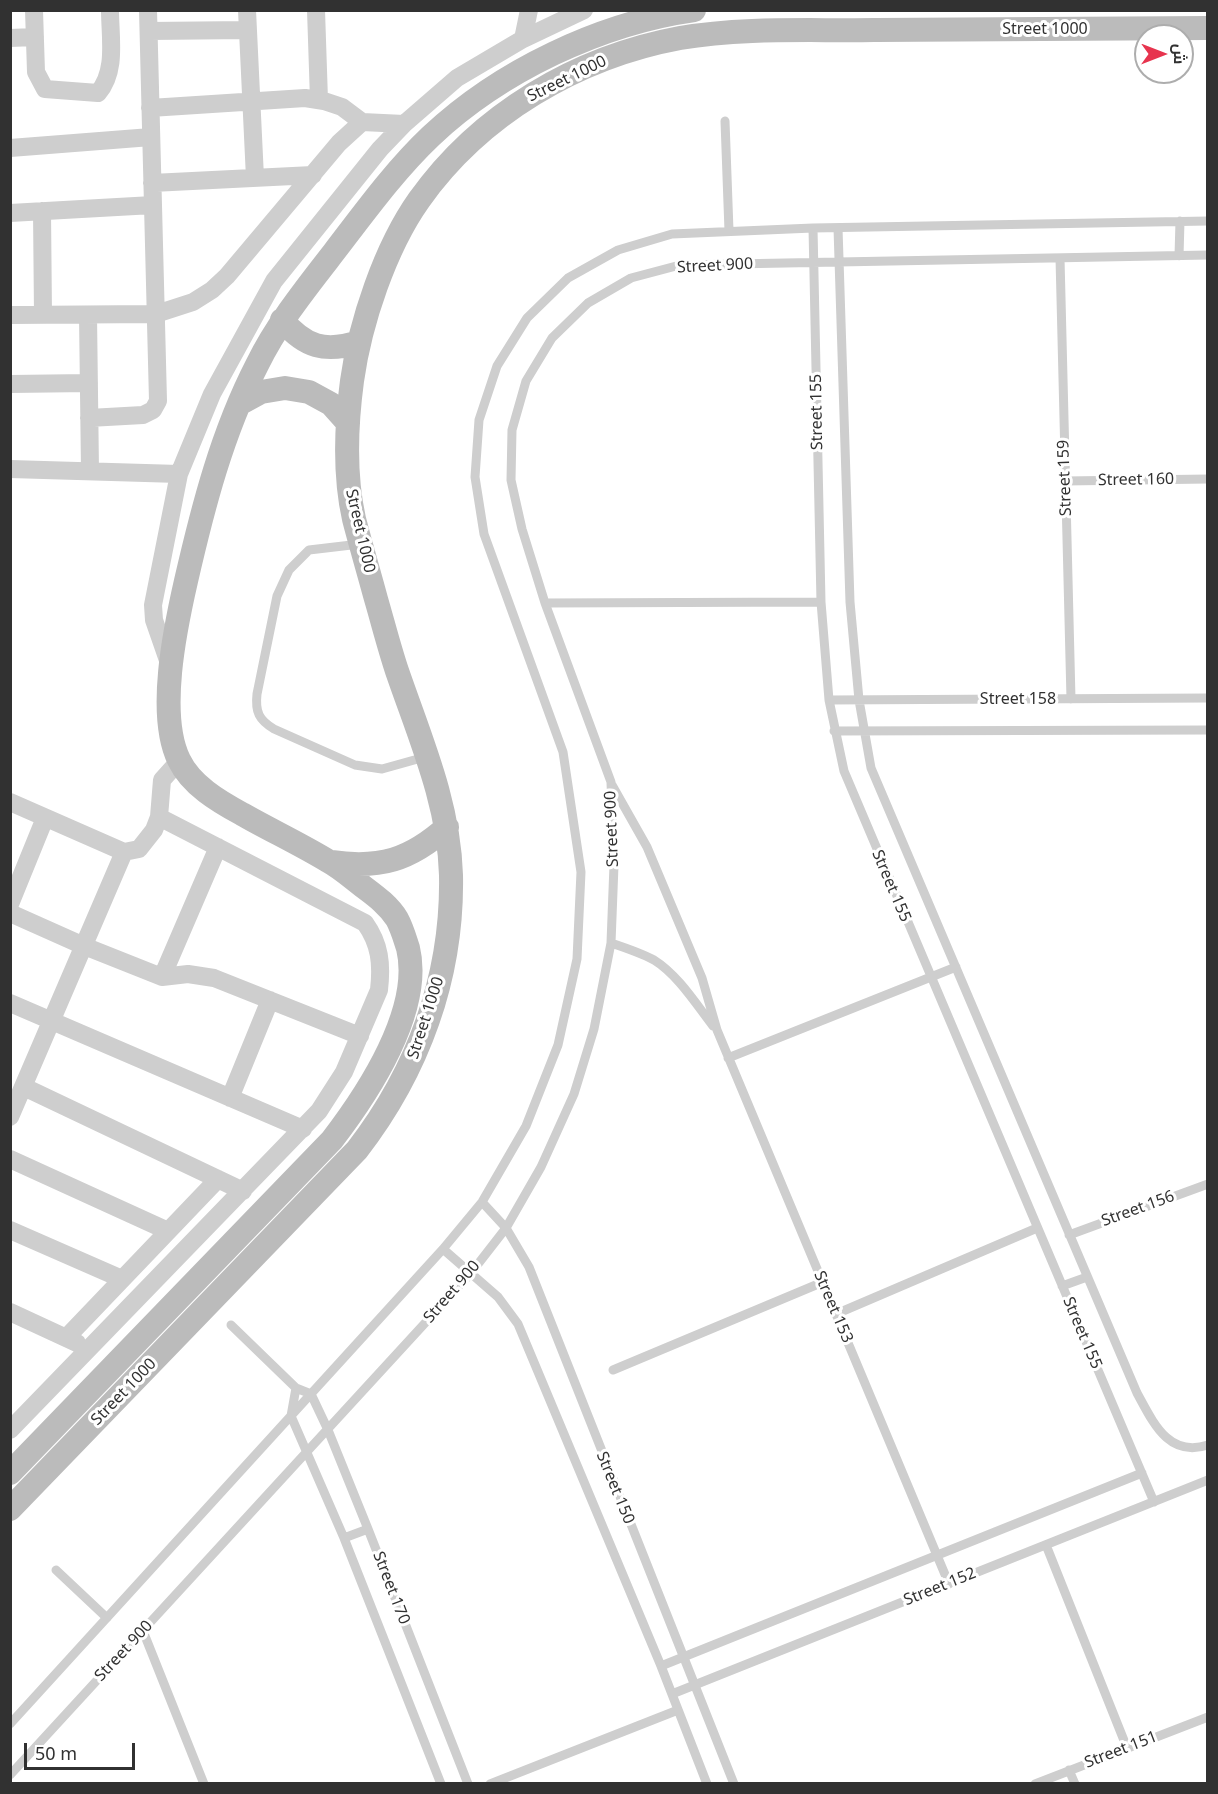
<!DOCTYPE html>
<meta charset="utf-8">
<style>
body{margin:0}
#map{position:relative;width:1218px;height:1794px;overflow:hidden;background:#fff;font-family:"Noto Sans",Cairo,sans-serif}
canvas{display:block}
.frame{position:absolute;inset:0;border:12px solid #313131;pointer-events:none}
.north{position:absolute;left:1134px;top:24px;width:60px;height:60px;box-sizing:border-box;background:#fff;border:2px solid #adadad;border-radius:50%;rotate:90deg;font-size:16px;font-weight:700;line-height:24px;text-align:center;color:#313131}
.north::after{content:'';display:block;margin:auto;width:21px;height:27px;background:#e7344e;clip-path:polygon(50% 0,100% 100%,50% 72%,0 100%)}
.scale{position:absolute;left:24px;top:1743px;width:111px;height:27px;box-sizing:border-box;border:3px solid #313131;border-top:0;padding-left:8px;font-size:18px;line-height:21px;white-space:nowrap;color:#313131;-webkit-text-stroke:4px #fff;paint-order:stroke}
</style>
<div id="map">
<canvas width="1218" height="1794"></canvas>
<div class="frame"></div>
<div class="north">ش</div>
<div class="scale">50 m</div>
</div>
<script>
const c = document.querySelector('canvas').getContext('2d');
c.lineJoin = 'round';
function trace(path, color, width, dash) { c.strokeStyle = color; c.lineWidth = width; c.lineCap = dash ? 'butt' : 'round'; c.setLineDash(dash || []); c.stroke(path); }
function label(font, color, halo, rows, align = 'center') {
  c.font = font + ' "Noto Sans",sans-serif'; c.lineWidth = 6; c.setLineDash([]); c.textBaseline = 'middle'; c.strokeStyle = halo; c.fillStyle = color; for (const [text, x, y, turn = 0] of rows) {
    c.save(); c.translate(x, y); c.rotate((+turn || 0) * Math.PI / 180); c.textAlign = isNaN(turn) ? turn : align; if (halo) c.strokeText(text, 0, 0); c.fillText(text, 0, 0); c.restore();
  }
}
trace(new Path2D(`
 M725 121 729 231
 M813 228 821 602 829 700 844 771 1154 1502
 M838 228 850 602 859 700 871 768 1137 1393C1153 1422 1168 1458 1208 1445
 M1179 256 1180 221
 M1060 258 1071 699
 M1065 481 1208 479
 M360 544 309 550 289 570 277 596 257 694C255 712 259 720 274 729L355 765 382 769 425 757
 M545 603 821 602
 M829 700 1208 698
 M834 731 1208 730
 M612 785 647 847 702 978 717 1030 949 1584
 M611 943C626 948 641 953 654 960 678 975 696 1004 713 1026
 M728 1058 956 967
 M482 1202 506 1228 529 1267 734 1784
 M1069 1235 1208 1184
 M443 1249 498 1297 518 1324 661 1666 707 1784
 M1062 1286 1087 1277
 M836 1314 1037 1228
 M231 1325 296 1388 311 1394 328 1430 368 1529 468 1784
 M613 1370 823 1282
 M296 1388 291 1416 344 1538 441 1784
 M344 1538 368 1529
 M1046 1545 1127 1748
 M56 1570 107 1618
 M143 1631 204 1784
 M661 1666 1142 1473
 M672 1694 1208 1480
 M10 1724 443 1249 482 1202 526 1126 558 1045 577 959 581 872 563 752 484 534 475 477 479 420 497 366 527 318 568 278 618 250 672 234 813 228 1208 221
 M1069 1770 1075 1784
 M10 1775 471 1273 506 1228 541 1167 574 1094 594 1029 611 943 614 865 611 782 545 603 522 529 511 480 512 430 526 381 552 338 588 303 631 278 680 265 1208 255
 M490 1784 678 1710
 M1035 1784 1208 1717`), '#cecece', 9);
trace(new Path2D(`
 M34 10 36 72 45 89 98 93C117 71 110 38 110 10
 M247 10 255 178
 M316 10 319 100
 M149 31 248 30
 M10 38 35 37
 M523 39 529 10
 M150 108 305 98 324 101 342 107 362 122 404 124 457 78 523 39 584 10
 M10 148 151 137
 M152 183 313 175
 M42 211 43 315
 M10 213 153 205
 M10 315 156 314 193 302 212 290 227 276 339 143 362 122
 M88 315 90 471
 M10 384 89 383
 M89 418 143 415 153 410 158 401 148 10
 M10 469 179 474
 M170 666 154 620 153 605 179 474 212 394 274 281 380 149 404 124
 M10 802 124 852 139 849 154 830 159 817 162 780 179 761
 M10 904 45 818
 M10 913 84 946 162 977 188 974 214 978 360 1036
 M162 977 218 847
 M10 1003 303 1129
 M24 1087 243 1191
 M230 1098 270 1000
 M10 1117 124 852
 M10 1159 168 1231
 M10 1230 122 1279
 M10 1312 77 1343
 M66 1338 218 1179
 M10 1430 319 1111 344 1072 379 990C382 964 380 944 365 923L159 817`), '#cecece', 18);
trace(new Path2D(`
 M282 320C305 347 325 353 359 342
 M239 404 261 392 285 388 309 392 331 404 348 423
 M331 862C380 869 410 860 447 827
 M10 1473 332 1140C368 1093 423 1010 408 948 405 939 402 928 397 919 389 906 377 897 365 888 353 879 341 868 328 861 300 844 270 830 242 814 218 801 191 785 179 760 157 715 175 629 186 581 203 507 222 433 257 365 277 324 306 288 334 252 364 213 395 170 431 136 500 71 601 23 694 10
 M10 1509 357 1150C418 1071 453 977 451 875 449 803 420 738 397 671 389 647 383 623 376 599 369 573 361 546 354 519 344 474 346 426 352 381 360 323 385 248 419 200 480 114 577 57 680 38 743 27 810 31 874 30 985 29 1096 29 1208 28`), '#bbb', 24);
label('16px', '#313131', '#fff', [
 ["Street 1000",1045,29],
 ["Street 1000",567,79,-26],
 ["Street 900",715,266,-3],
 ["Street 155",817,412,-91],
 ["Street 159",1065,478,-92],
 ["Street 160",1136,480,-1],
 ["Street 1000",360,531,77],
 ["Street 158",1018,699],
 ["Street 900",612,829,-92],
 ["Street 155",891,886,67],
 ["Street 1000",426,1018,-72],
 ["Street 156",1138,1209,-20],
 ["Street 900",452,1292,-49],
 ["Street 153",833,1307,67],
 ["Street 155",1082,1333,67],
 ["Street 1000",124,1392,-46],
 ["Street 150",615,1488,68],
 ["Street 152",940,1587,-22],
 ["Street 170",391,1588,69],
 ["Street 900",124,1651,-47],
 ["Street 151",1121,1750,-21]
]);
</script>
